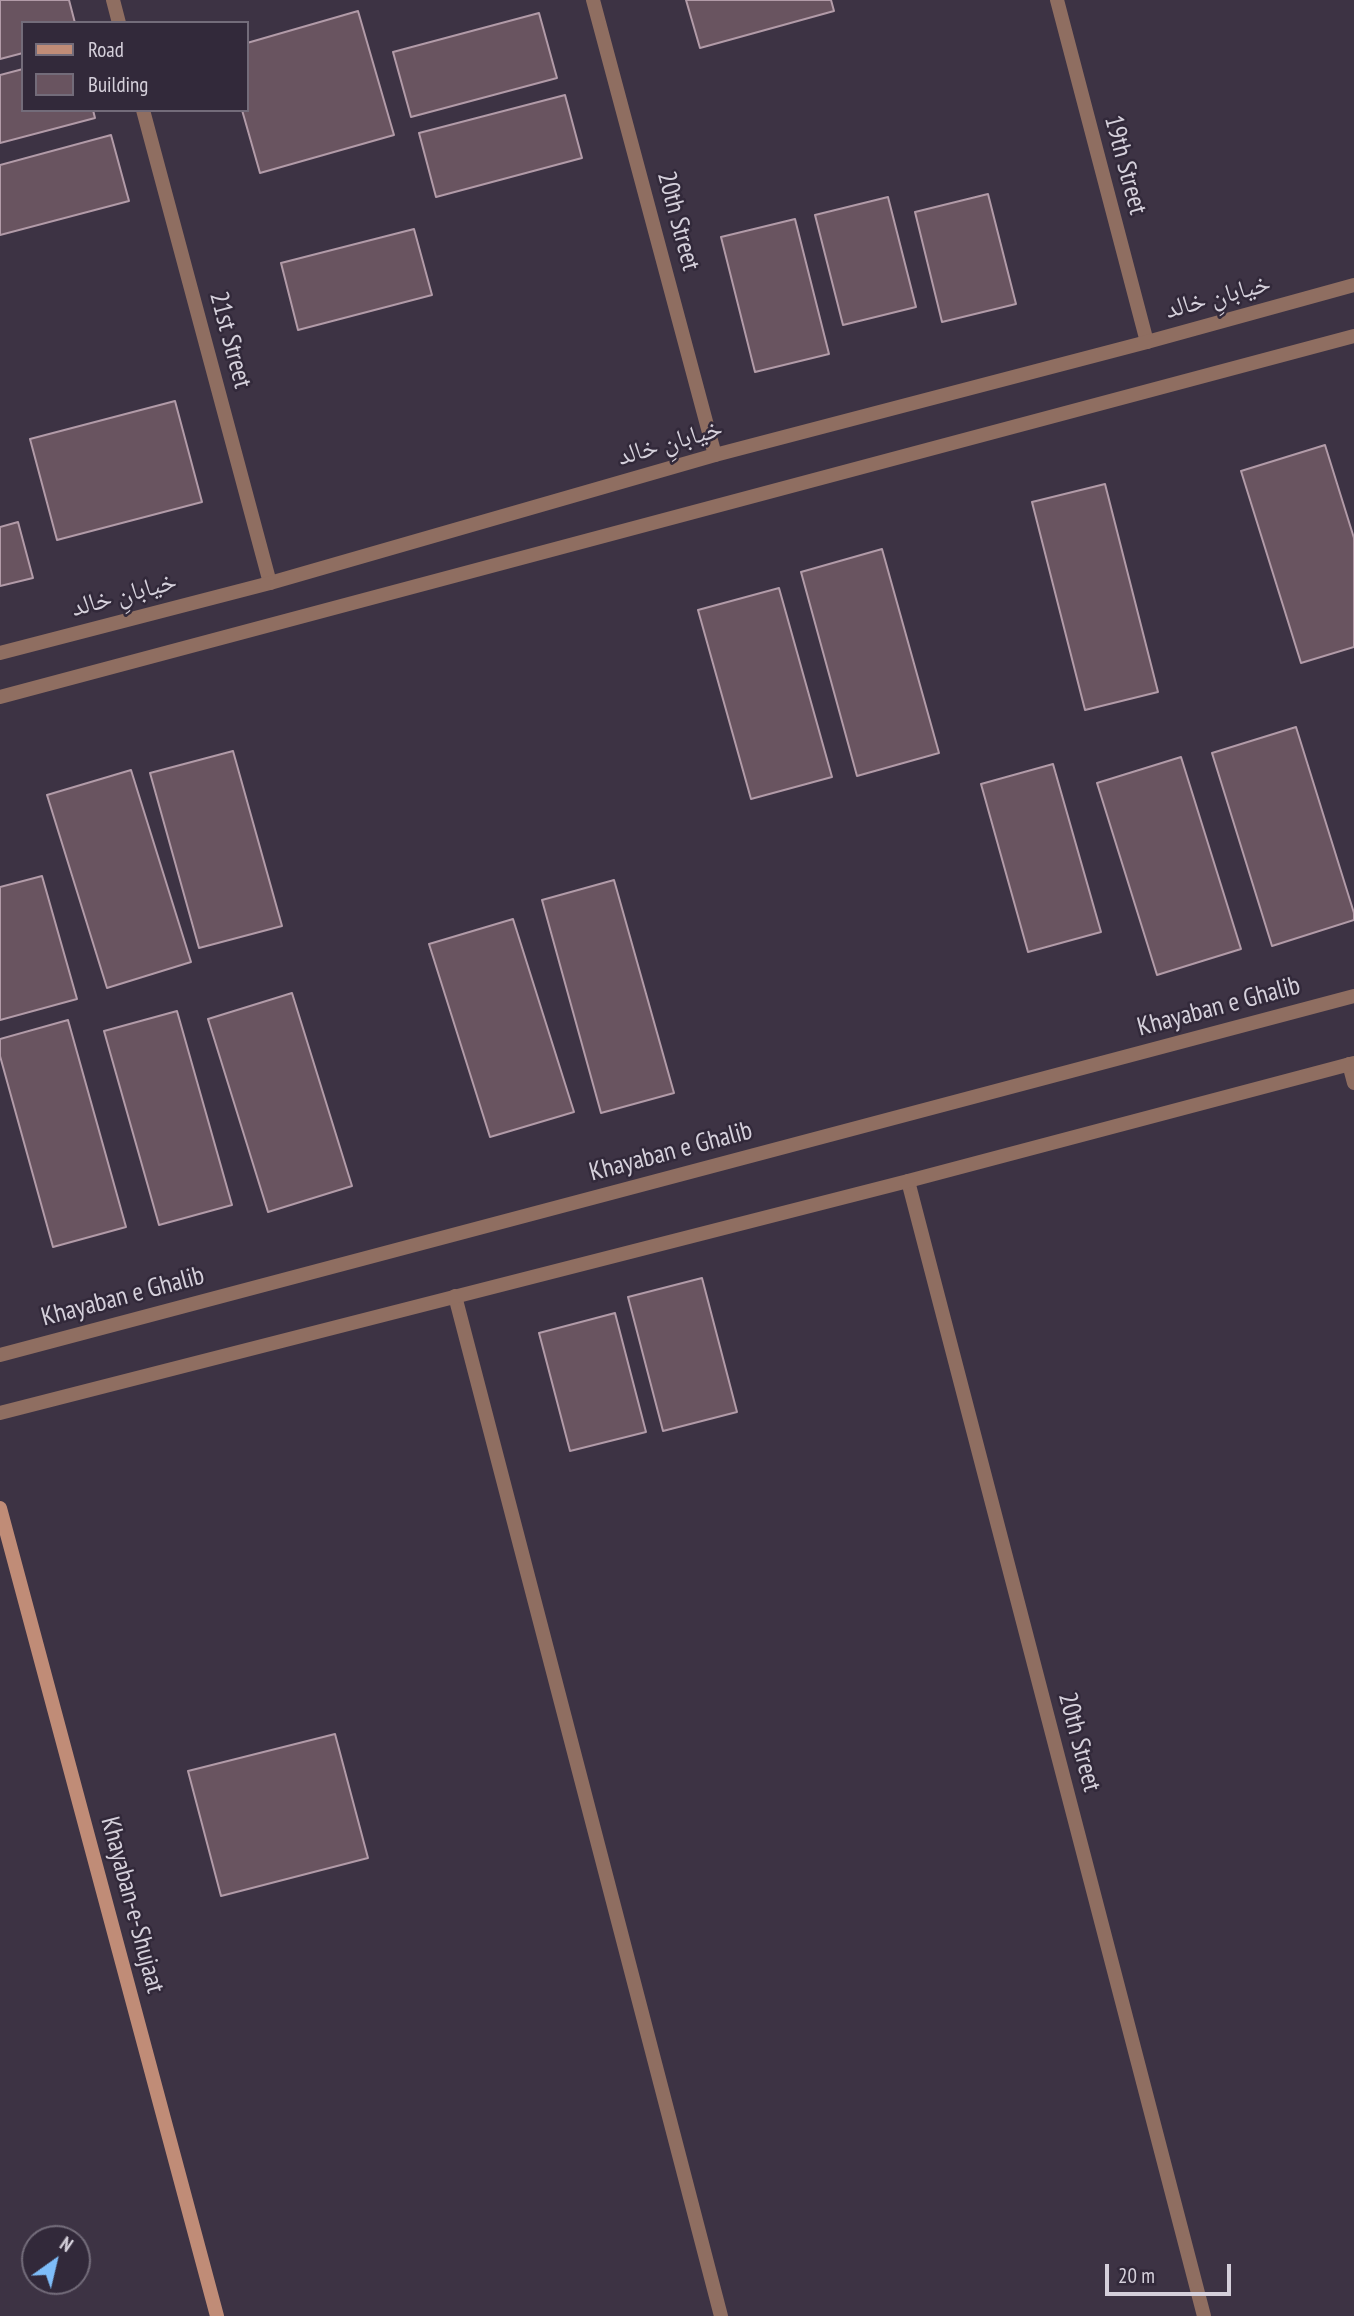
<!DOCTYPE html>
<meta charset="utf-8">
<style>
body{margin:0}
#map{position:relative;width:1354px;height:2316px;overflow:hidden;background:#3d3344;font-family:"PT Sans Narrow",sans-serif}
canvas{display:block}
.legend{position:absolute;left:21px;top:21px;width:228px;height:91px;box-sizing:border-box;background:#32293a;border:2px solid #736c7a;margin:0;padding:9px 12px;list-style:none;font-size:21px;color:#d5d0db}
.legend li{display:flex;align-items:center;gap:14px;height:35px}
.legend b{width:35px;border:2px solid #736c7a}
.north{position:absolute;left:21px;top:2225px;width:70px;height:70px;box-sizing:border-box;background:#32293a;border:2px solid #736c7a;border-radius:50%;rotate:34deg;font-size:19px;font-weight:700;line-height:28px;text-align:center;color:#d5d0db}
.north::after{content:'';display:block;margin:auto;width:24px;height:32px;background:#7ebdf9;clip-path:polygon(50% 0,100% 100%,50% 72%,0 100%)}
.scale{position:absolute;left:1105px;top:2264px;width:126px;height:32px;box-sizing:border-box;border:4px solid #d5d0db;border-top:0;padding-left:9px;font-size:21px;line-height:24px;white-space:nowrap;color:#d5d0db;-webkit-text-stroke:5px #32293a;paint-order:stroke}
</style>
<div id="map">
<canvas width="1354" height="2316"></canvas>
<ul class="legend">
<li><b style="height:9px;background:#c08c77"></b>Road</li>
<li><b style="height:19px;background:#695460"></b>Building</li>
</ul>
<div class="north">N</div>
<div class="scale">20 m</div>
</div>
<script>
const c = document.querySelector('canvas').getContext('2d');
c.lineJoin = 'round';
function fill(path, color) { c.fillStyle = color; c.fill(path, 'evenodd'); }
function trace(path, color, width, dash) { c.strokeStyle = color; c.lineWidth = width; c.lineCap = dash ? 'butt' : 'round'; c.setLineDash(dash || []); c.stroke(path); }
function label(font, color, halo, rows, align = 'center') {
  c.font = font + ' "PT Sans Narrow","Noto Naskh Arabic",sans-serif'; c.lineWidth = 5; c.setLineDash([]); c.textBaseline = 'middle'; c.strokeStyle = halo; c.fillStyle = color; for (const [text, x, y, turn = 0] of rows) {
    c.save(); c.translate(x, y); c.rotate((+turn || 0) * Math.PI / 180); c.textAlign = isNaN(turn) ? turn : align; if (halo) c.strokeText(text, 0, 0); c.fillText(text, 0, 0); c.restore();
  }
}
const building = new Path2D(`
 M0 0H69L75 23H23V53L0 59Z
 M686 0H831L834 11 700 48Z
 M358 11 394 135 260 173 242 110H247V43Z
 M539 13 557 78 411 117 393 52Z
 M23 69V110H93L95 118 0 143V75Z
 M565 95 582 158 436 197 419 133Z
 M111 135 129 201 0 235V165Z
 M988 194 1016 304 942 322 915 212Z
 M888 197 916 307 843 325 815 215Z
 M795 219 829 354 755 372 721 237Z
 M414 229 432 295 298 330 281 263Z
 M175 401 202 502 57 540 30 439Z
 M1325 445 1354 538V647L1301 663 1241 471Z
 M1105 484 1158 692 1085 710 1032 502Z
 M18 522 33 578 0 586V527Z
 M882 549 939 753 857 776 801 572Z
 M779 588 832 777 751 799 698 610Z
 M1296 727 1354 913V920L1272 946 1212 753Z
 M233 751 282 926 199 948 150 773Z
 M1181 757 1241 949 1157 975 1097 783Z
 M1053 764 1101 932 1028 952 981 784Z
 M131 770 191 962 107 988 47 795Z
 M42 876 77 999 0 1020V887Z
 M614 880 674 1093 601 1113 542 900Z
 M513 919 574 1112 490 1137 429 944Z
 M292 993 352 1186 268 1212 208 1019Z
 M177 1011 232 1205 159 1225 104 1031Z
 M68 1020 126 1227 53 1247 0 1056V1039Z
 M702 1278 737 1412 663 1431 628 1297Z
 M615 1313 646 1432 570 1451 539 1333Z
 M335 1734 368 1858 221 1896 188 1771Z`);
fill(building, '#695460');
trace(building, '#b29ba8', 2);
trace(new Path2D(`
 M113 0 119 23
 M593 0 715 455
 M1057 0 1147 342
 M143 110 270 583
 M1349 1064 1354 1083
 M908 1181 1204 2316
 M455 1296 721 2316`), '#8f6e61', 14);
trace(new Path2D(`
 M0 653 270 583 715 455 1147 342 1354 285
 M0 697 1354 336
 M0 1355 1354 996
 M0 1413 908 1181 1354 1063`), '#8f6e61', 14);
trace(new Path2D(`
 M0 1508 217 2316`), '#c08c77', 14);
label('26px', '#d5d0db', '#32293a', [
 ["19th Street",1125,165,75],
 ["20th Street",678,221,75],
 ["خیابانِ خالد",1218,297,-15],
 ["21st Street",230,340,75],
 ["خیابانِ خالد",670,443,-16],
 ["خیابانِ خالد",124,595,-15],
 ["Khayaban e Ghalib",1219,1007,-15],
 ["Khayaban e Ghalib",671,1152,-15],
 ["Khayaban e Ghalib",123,1297,-15],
 ["20th Street",1079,1742,75],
 ["Khayaban-e-Shujaat",132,1905,75]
]);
</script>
